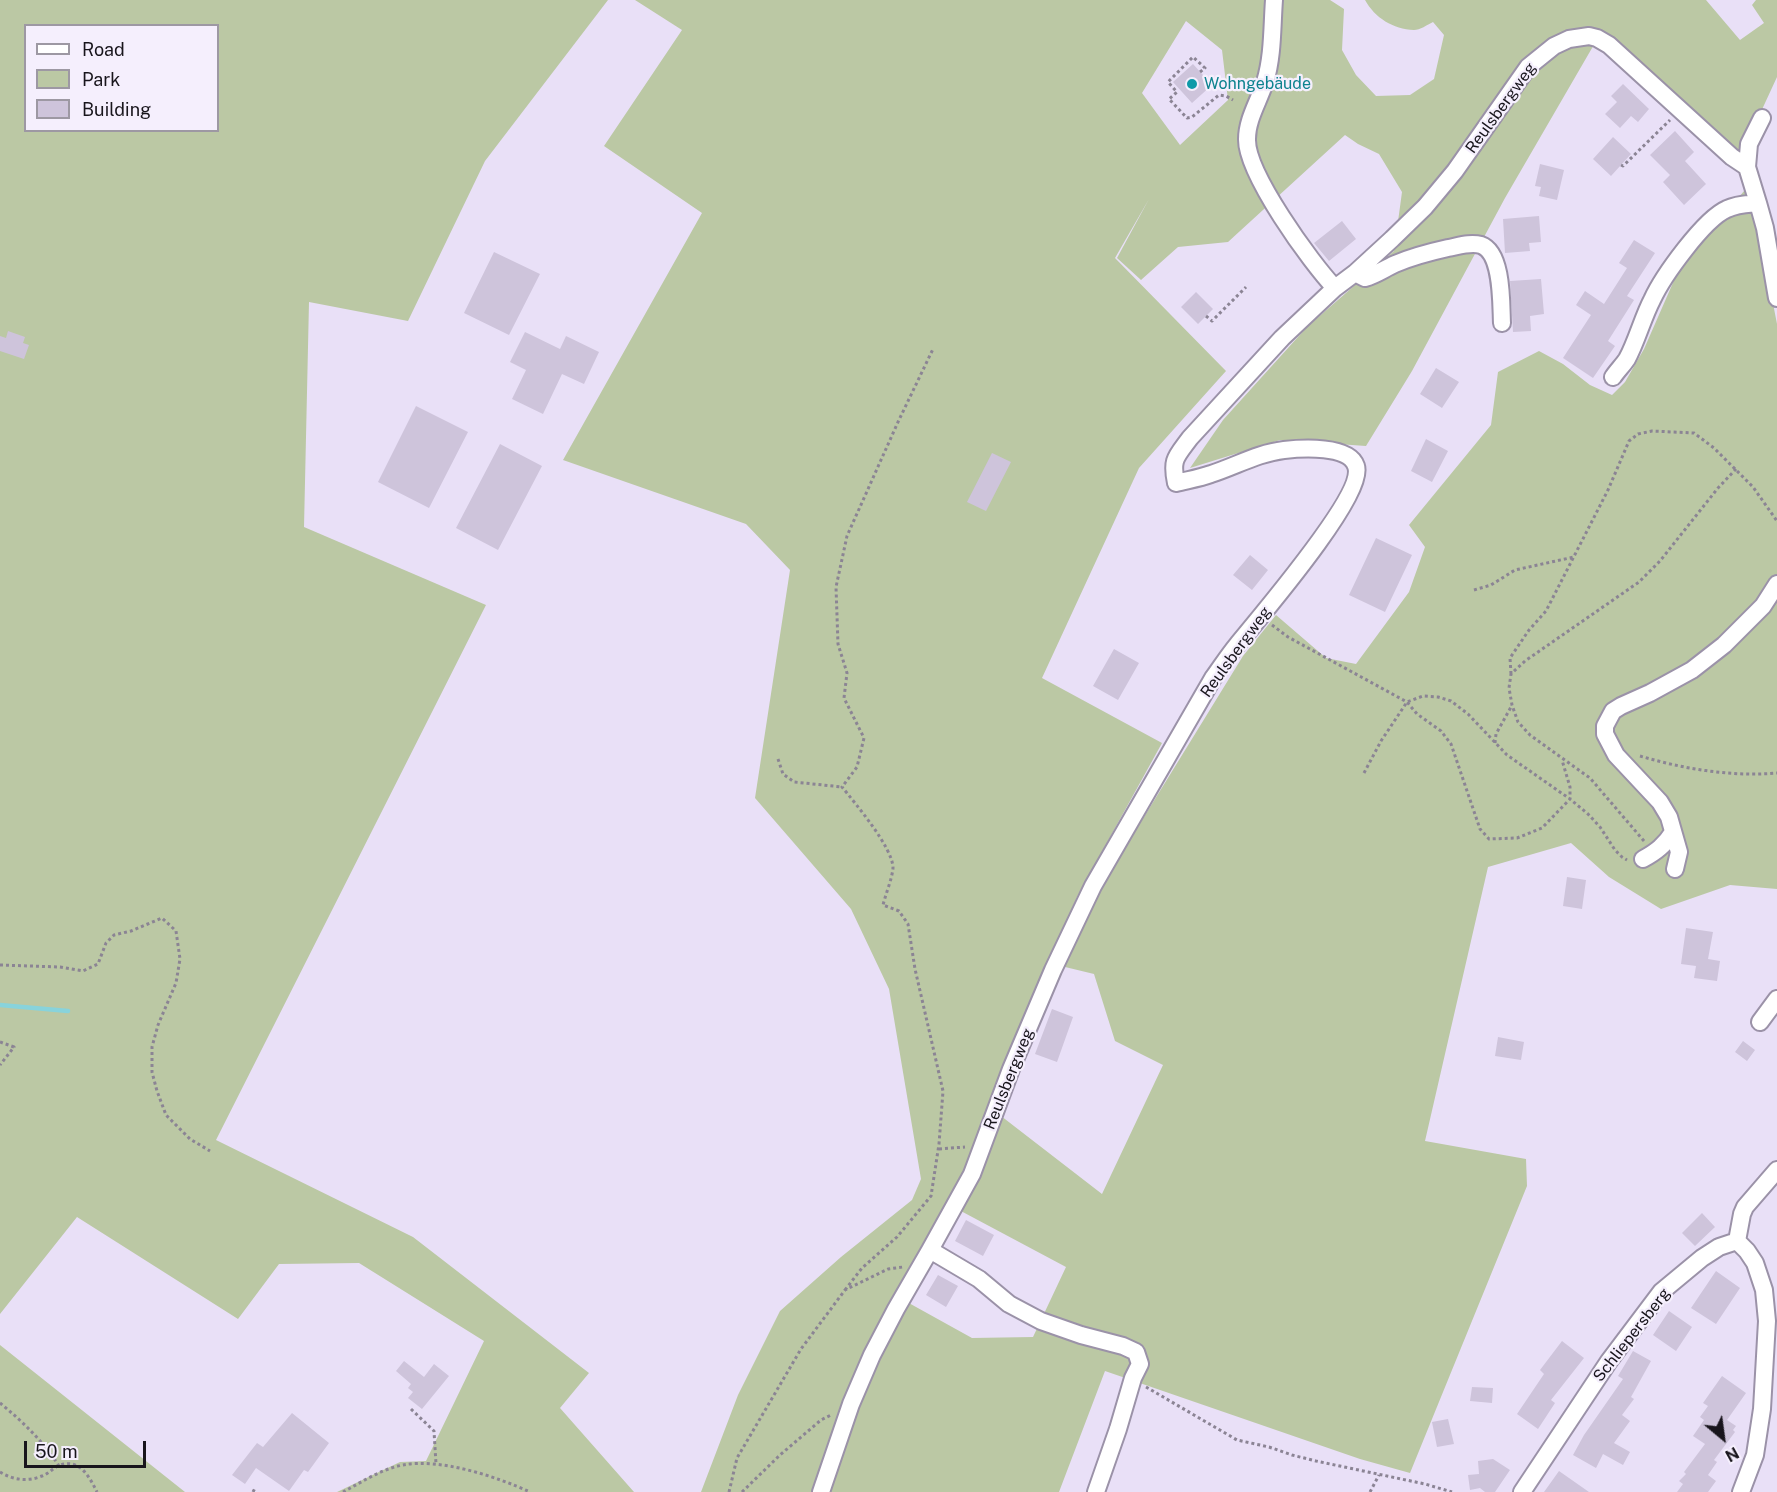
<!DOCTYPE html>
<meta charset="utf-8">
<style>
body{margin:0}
#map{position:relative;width:1777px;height:1492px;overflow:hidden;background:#e9e0f7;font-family:"Public Sans",sans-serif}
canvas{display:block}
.legend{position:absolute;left:24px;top:24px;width:195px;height:108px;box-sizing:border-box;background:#f5effd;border:2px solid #9d98a3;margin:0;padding:8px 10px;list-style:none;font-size:18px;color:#18151c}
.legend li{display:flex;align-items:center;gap:12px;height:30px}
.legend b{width:30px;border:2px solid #9d98a3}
.north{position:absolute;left:1693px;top:1408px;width:60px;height:60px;-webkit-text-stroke:4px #f5effd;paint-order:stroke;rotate:151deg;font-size:16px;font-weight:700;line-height:24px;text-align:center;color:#18151c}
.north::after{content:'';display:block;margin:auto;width:21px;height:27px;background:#18151c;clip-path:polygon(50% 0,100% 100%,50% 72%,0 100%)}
.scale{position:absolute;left:24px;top:1441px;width:122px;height:27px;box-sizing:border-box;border:3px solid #18151c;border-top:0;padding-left:8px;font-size:18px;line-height:21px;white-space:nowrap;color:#18151c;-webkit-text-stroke:4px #f5effd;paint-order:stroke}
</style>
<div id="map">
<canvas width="1777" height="1492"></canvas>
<ul class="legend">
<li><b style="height:8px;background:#fff"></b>Road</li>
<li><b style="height:16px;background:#bbc8a4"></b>Park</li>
<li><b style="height:16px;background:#cec4db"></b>Building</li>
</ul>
<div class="north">N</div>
<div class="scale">50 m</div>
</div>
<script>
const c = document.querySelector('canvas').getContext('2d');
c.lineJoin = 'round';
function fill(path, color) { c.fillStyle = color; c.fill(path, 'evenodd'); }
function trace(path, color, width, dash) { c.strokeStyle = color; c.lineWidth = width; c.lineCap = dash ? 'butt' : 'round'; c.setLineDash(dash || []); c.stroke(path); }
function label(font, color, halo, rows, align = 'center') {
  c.font = font + ' "Public Sans",sans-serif'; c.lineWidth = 4.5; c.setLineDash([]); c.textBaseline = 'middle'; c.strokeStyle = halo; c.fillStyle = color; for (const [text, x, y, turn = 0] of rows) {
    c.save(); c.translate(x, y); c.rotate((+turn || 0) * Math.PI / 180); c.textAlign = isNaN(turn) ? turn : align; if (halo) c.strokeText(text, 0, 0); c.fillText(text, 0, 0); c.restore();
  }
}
fill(new Path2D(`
 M0 0H608L485 161 408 321 309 302 304 527 486 605 216 1140 413 1237 589 1373 560 1408 634 1492H337L400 1462 426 1461 484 1341 359 1263 279 1264 238 1319 77 1217 0 1314ZM26 26H218V130H26Z
 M635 0H1330L1344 9 1342 50 1356 75 1376 96 1410 95 1434 79 1444 35 1433 22C1427 25 1420 30 1414 30 1393 29 1375 18 1365 0H1706L1740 40 1764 23 1752 5 1756 0H1777V77L1741 155 1733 154 1688 106 1647 70 1599 36 1505 198 1412 371 1366 446 1280 440 1190 468 1223 420 1307 327 1394 251 1402 192 1379 154 1358 144 1345 135 1228 242 1178 247 1141 280 1117 258 1149 199 1115 258 1226 371 1139 468 1042 678 1162 743 1077 897 1000 1074 973 1161 866 1356 816 1492H701L738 1395 780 1311 841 1257 912 1200 921 1179 889 989 851 909 755 798 790 570 746 524 563 460 702 213 604 146 682 30ZM1186 21 1222 50 1228 100 1180 145 1142 93Z
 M1747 170 1777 324V889L1730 885 1661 909 1609 877 1571 843 1488 867 1425 1141 1526 1159 1527 1186 1410 1473 1360 1459 1105 1371 1059 1492H829L855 1413 892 1329 907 1302 972 1338 1033 1337 1066 1267 959 1210 1001 1116 1102 1194 1163 1065 1115 1041 1094 974 1061 966 1099 890 1243 656 1276 615 1326 658 1356 664 1409 592 1425 547 1409 525 1491 425 1498 372 1539 351 1563 364 1590 385 1612 395 1625 382 1644 349 1679 269 1744 191Z
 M0 1345 185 1492H0Z`), '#bbc8a4');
trace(new Path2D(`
 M0 1005 68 1011`), '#88d3db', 4.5);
fill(new Path2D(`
 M1193 64 1212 85 1192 103 1173 82Z
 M1623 84 1649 109 1638 122 1631 116 1620 128 1605 114 1617 102 1611 96Z
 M1675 131 1694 152 1685 161 1706 184 1684 205 1663 182 1670 175 1650 155Z
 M1613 137 1631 154 1611 176 1593 159Z
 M1540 164 1564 170 1557 200 1539 196 1541 187 1535 186Z
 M1539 216 1541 242 1529 243 1530 251 1505 253 1503 219Z
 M1342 221 1356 239 1329 261 1314 243Z
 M1634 240 1655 253 1627 296 1634 300 1608 341 1615 346 1593 378 1563 358 1591 315 1576 305 1585 291 1604 304 1627 268 1619 263Z
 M494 252 540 274 509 335 464 313Z
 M1541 279 1544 314 1530 316 1531 331 1513 332 1510 281Z
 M1196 292 1213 309 1198 324 1181 307Z
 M8 331 25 337 23 343 29 345 24 359 0 351V336L6 338Z
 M525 332 560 349 566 336 599 352 584 384 562 374 543 414 512 399 526 370 510 362Z
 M1436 368 1459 382 1442 408 1420 394Z
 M416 406 468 432 429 508 378 482Z
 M1426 439 1448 451 1432 482 1411 471Z
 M500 444 542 466 498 550 456 528Z
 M992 453 1011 462 986 511 967 502Z
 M1376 538 1412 555 1385 612 1349 595Z
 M1250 555 1268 570 1252 590 1233 575Z
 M1114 649 1139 663 1118 700 1093 686Z
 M1567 877 1586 880 1582 909 1563 906Z
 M1686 928 1713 932 1708 959 1720 961 1717 981 1694 978 1696 966 1681 964Z
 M1052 1009 1073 1017 1057 1062 1035 1054Z
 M1498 1037 1524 1042 1521 1060 1495 1056Z
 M1743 1041 1755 1050 1747 1061 1735 1052Z
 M1702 1213 1715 1227 1695 1246 1682 1233Z
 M966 1220 994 1235 983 1256 955 1241Z
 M1716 1271 1740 1288 1716 1324 1691 1308Z
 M938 1275 958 1286 946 1307 926 1295Z
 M1669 1311 1692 1327 1676 1351 1653 1335Z
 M1562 1341 1584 1358 1551 1400 1555 1403 1538 1429 1517 1414 1544 1374 1540 1370Z
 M1633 1351 1651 1361 1631 1397 1634 1399 1622 1415 1630 1421 1614 1443 1630 1452 1623 1465 1603 1454 1596 1468 1573 1455 1584 1435 1623 1379 1618 1376Z
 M404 1361 424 1377 434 1364 449 1376 422 1409 408 1398 413 1392 408 1388 411 1384 396 1371Z
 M1722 1376 1746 1393 1727 1420 1736 1426 1733 1430 1735 1432 1714 1460 1717 1462 1708 1475 1716 1481 1708 1492H1677L1683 1484 1679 1481 1686 1474 1684 1472 1705 1444 1693 1436 1704 1420 1700 1417 1708 1406 1703 1403Z
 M1472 1387 1493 1388 1492 1403 1470 1401Z
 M292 1413 329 1443 308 1472 304 1470 289 1491 256 1468 245 1484 232 1475 257 1443 263 1447Z
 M1448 1419 1454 1444 1437 1447 1432 1422Z
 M1493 1459 1510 1470 1495 1492H1485L1480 1488 1470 1490 1468 1475 1479 1474 1478 1461Z
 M1559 1471 1589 1492H1544Z`), '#cec4db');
const minor = new Path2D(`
 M1274 0C1272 27 1273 56 1265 82 1259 101 1247 119 1247 139 1246 173 1311 263 1335 288
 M1747 167 1749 144 1762 118
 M1355 273 1365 278C1376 275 1384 269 1395 264 1411 257 1430 252 1448 248 1459 246 1470 242 1481 245 1503 253 1501 304 1502 323
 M1613 377C1617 371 1623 365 1627 359 1636 343 1643 317 1652 300 1663 276 1704 219 1727 209 1737 204 1748 204 1758 203
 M1643 859C1656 852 1665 845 1673 832
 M1675 869 1679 852 1669 817 1660 802 1616 755 1605 734V726L1613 711 1621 706 1650 693 1692 670 1724 645 1763 606 1777 584
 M1760 1022 1777 999
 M1737 1241 1747 1251 1755 1263 1764 1290 1767 1321 1762 1409 1755 1455 1741 1492
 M1737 1241 1742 1214 1745 1207 1777 1170
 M930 1250 979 1279 1009 1304 1041 1321 1081 1335 1123 1346 1136 1352 1140 1364 1133 1378 1118 1429 1096 1492
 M821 1492 851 1404 872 1355 896 1309 930 1250 972 1174 1011 1069 1053 970 1093 886 1213 678C1221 667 1228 656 1237 645 1258 619 1366 494 1356 466 1349 445 1302 448 1284 450 1258 453 1236 466 1211 474 1200 478 1188 480 1176 483 1171 459 1176 457 1190 438L1282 338 1335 288 1355 273 1392 239 1425 207 1455 171 1528 67 1554 46 1569 39 1589 36 1597 38 1609 45 1732 157 1747 167 1758 203 1765 228 1777 298
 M1522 1492 1609 1361 1661 1292 1702 1258 1719 1247 1737 1241`);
trace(minor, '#9b92a8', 20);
trace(new Path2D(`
 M1200 72 1205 68 1193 57 1168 82 1177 92 1169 99 1187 118 1192 117 1219 95 1226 96 1233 100
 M1621 165 1623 166 1670 120
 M1206 316 1212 321 1246 287
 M1474 590 1491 585 1515 570 1574 557
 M1272 625 1288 637 1407 702 1417 714 1441 731 1451 744 1480 829 1489 839 1517 838 1542 828 1570 799V787L1562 760
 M1511 674 1510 658 1529 630 1546 611 1608 490 1629 441 1638 434 1652 431 1694 433 1714 448 1753 487 1777 521
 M1495 743 1496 734 1511 707
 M1640 756C1684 769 1731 777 1777 773
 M778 759 783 774 794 782 842 787
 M1364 773 1381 741 1407 702 1423 696 1438 697 1451 701 1468 714 1507 755 1570 799 1588 814 1600 827 1615 850 1622 857 1627 860
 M1644 841 1590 778 1530 735 1518 722 1512 705 1509 688 1511 674 1525 661 1639 582 1660 561 1718 488 1736 469
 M0 965 60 967 83 971 98 964 106 943 114 935 131 931 162 918 176 931 180 959 176 983 158 1025 152 1047V1072L157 1091 166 1115 190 1139 210 1151
 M0 1042 14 1047 0 1065
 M939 1149 965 1147
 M845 1290 862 1268 897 1237 931 1196 939 1144 943 1091 915 969 908 924 899 911 883 905C886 893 892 879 893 868 893 848 855 803 842 787L857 767 864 738 844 698 847 673 838 644 836 587 847 536 898 422 933 349
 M1146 1387 1237 1440 1269 1447 1292 1455 1316 1461 1425 1484 1452 1492
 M0 1403C23 1422 43 1441 59 1466
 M411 1409 434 1431 436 1464
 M0 1472C13 1480 28 1482 42 1476 48 1474 52 1469 58 1466 79 1457 89 1476 97 1492
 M253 1492 255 1488
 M343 1492C362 1482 381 1469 403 1465 440 1458 495 1476 530 1492
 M729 1492 737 1458 764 1412 801 1349 845 1290 888 1269 903 1267
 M742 1492 780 1455 821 1420 831 1415
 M1370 1492 1379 1475`), '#8b8494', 3, [3, 3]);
trace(minor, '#fff', 16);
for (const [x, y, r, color] of [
 [1192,84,6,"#0f9aa8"]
]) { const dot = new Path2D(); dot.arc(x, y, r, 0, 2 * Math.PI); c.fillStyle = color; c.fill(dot); trace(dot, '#f5effd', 2); }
label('16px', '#0d838f', '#f5effd', [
 ["Wohngebäude",1204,84]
], 'left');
label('16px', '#18151c', '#f5effd', [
 ["Reulsbergweg",1501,108,-54],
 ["Reulsbergweg",1236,652,-54],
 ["Reulsbergweg",1009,1079,-68],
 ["Schliepersberg",1632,1335,-52]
]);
</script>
